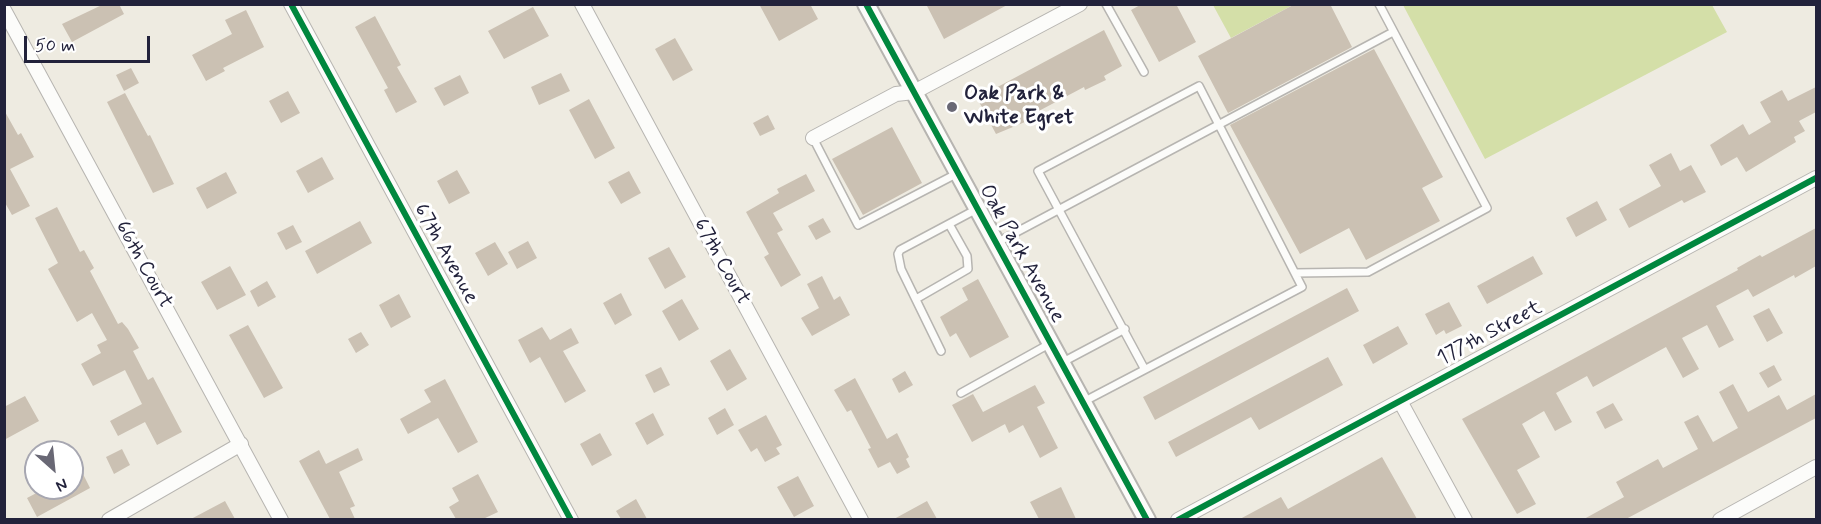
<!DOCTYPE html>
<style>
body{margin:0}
#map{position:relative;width:1821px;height:524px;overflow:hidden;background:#eeebe1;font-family:Mynerve,sans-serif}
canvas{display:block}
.frame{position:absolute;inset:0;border:6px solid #22223b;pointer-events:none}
.north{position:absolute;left:24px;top:440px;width:60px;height:60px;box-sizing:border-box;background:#fff;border:2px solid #a7a7b1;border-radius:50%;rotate:153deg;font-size:16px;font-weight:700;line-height:24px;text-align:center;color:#22223b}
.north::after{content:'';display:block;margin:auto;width:21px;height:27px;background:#696875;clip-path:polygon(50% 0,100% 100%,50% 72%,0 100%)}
.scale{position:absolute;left:24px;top:36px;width:126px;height:27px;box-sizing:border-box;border:3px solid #22223b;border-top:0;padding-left:8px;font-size:18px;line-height:21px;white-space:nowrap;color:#22223b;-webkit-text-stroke:4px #fff;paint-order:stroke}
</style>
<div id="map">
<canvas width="1821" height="524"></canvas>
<div class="frame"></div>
<div class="north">N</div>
<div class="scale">50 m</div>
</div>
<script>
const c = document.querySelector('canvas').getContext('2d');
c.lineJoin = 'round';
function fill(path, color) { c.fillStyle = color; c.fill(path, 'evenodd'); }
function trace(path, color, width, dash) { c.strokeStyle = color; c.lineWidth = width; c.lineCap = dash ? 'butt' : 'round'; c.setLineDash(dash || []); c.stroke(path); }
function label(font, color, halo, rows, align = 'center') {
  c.font = font + ' Mynerve,sans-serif'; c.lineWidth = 6; c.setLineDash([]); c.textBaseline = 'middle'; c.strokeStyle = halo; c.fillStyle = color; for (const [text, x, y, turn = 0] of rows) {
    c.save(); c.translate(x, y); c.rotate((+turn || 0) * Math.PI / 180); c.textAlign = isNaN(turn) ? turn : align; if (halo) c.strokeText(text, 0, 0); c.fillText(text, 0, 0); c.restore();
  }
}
fill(new Path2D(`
 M1213 5H1293L1231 38Z
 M1403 5H1712L1727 32 1485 159Z`), '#d4dfa8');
fill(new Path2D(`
 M104 4H119L124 14 72 42 62 24Z
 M759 4H810L818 19 779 41Z
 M926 4H1009L944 39Z
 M1142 4H1176L1196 42 1159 62 1131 10Z
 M1295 4H1330L1352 47 1228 113 1198 56Z
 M533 7 549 36 504 59 488 31Z
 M246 10 264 47 223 68 225 71 206 81 192 55 232 34 225 20Z
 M375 16 401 65 397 67 417 102 396 113 384 90 388 88 355 27Z
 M1104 30 1122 66 1104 76 1106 80 1085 90 1084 87 1035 113 1037 117 996 134 977 98Z
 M675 38 693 70 673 81 655 49Z
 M1374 49 1443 177 1422 188 1440 221 1366 260 1349 228 1300 254 1230 125Z
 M131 68 139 83 124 91 116 75Z
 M561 73 570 91 539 105 531 87Z
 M460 75 469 93 444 106 434 88Z
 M1816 87V112L1799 121 1805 131 1794 137 1796 142 1746 172 1737 157 1721 166 1710 145 1743 124 1749 135 1771 122 1760 102 1782 90 1788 101Z
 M288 91 300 113 281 123 269 101Z
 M125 93 148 136 150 135 174 184 153 193 107 102Z
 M589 99 615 148 595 159 569 110Z
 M4 110 18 135 21 133 34 157 10 169 30 206 12 215 4 201Z
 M768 115 775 129 760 136 753 123Z
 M892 127 922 183 863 215 832 159Z
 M1671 153 1680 171 1691 165 1706 192 1684 203 1682 200 1629 228 1619 209 1661 186 1649 165Z
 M322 157 334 179 308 193 296 171Z
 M457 170 470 193 449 204 437 181Z
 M629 171 641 193 621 204 608 182Z
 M226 172 237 193 207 209 196 188Z
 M806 174 815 191 773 213 783 230 777 233 801 275 781 287 764 257 769 254 746 212 779 193 777 189Z
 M1597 201 1607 220 1576 237 1566 218Z
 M57 207 80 252 84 250 94 268 90 271 118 324 122 322 128 329 139 348 133 351 148 380 153 377 182 432 157 445 145 422 118 436 110 421 142 404 125 370 93 386 81 364 101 353 97 345 107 340 92 313 77 322 48 269 58 263 35 218Z
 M823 218 831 232 816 240 808 226Z
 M360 221 372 243 317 274 305 251Z
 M293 225 302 242 286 250 277 233Z
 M1816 228V266L1795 278 1794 275 1753 297 1748 289 1716 306 1734 340 1719 348 1707 325 1682 338 1699 369 1683 378 1666 347 1593 387 1587 376 1556 393 1572 422 1555 431 1544 411 1522 424 1540 457 1517 470 1536 504 1517 514 1462 419 1738 270 1737 268 1760 255 1762 257Z
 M528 241 537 258 517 269 508 252Z
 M495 242 508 264 488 276 475 253Z
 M669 247 686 277 665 289 648 258Z
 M1533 256 1543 274 1487 304 1477 286Z
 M230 266 246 295 217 310 201 282Z
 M822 276 834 300 840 296 850 315 812 336 801 318 819 308 807 284Z
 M978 279 1009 337 970 358 956 333 950 337 940 317 968 300 962 288Z
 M267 281 276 297 258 307 250 291Z
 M1347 288 1359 311 1155 420 1143 397Z
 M621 293 632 315 615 325 603 303Z
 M399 294 411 317 391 328 379 305Z
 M682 299 699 329 679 341 662 311Z
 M1449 302 1462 326 1446 334 1444 330 1436 335 1425 314Z
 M1769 308 1783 333 1767 342 1753 316Z
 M248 325 283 388 264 398 229 335Z
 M1398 326 1408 344 1373 364 1363 345Z
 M542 327 550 340 571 328 579 343 563 351 586 391 565 403 540 357 530 363 518 340Z
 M361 332 369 345 356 353 348 339Z
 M730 349 747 379 727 391 710 361Z
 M1328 357 1343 385 1259 430 1251 417 1176 457 1168 442Z
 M1774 365 1782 380 1768 388 1759 373Z
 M661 367 670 385 654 393 645 375Z
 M905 371 913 385 899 393 892 379Z
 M855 378 887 439 897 433 909 457 906 459 910 467 897 474 890 462 878 468 868 449 871 448 851 410 847 412 834 390Z
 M445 379 478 442 458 453 438 418 408 434 400 419 431 402 424 390Z
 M1733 384 1748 412 1779 395 1787 410 1816 394V418L1626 519H1584L1624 497 1616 482 1658 459 1663 468 1698 449 1684 422 1698 415 1713 442 1738 428 1719 392Z
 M1035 385 1045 403 1037 407 1058 448 1040 458 1023 425 1009 433 1005 424 972 442 952 405 973 394 983 412Z
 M25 396 39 421 4 440V407Z
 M1613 403 1623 420 1605 429 1596 412Z
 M725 408 734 425 717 435 708 418Z
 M653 413 664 435 647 445 635 423Z
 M766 415 782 445 776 448 780 454 765 462 757 448 751 452 738 430Z
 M600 433 612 455 592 466 580 444Z
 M358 448 363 460 339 472 355 506 350 508 355 519H330L299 461 319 450 326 464Z
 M122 449 130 465 114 474 106 457Z
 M1382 457 1417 519H1240L1281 497 1288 509Z
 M82 472 90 488 37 517 27 498 46 488H72V477Z
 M478 474 498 512 483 519H456L449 507 459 501 452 488Z
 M798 476 814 506 794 517 777 487Z
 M1061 487 1076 519H1039L1030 502Z
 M636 499 647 519H621L616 511Z
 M225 501 235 519H191Z
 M927 501 937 519H894Z`), '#cbc1b3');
const service = new Path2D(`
 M1106 4 1144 72
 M813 138 858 225 958 173
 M996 243 1393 32
 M1295 273 1368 272 1487 208 1379 4
 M916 299 968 269 967 256 949 224
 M941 351 901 269 898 254 900 250 977 209
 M1061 363 1125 329
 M961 393 1051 343
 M1083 402 1302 287 1199 86 1038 171 1144 368`);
const minor = new Path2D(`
 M291 4 571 520
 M582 4 861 520
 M4 10 281 520
 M813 138 896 94 914 92 1080 4
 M1400 401 1465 520
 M109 520 241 444
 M1178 520 1816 178
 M1720 520 1816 467`);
const tertiary = new Path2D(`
 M866 4 1147 520`);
trace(service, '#b7b5b1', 10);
trace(minor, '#b7b5b1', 16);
trace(tertiary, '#b7b5b1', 20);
trace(service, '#fcfcfa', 7);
trace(minor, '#fcfcfa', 14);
trace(tertiary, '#fcfcfa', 16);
trace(new Path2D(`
 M291 4 571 520
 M866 4 1147 520
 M1178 520 1816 178`), '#00873e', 6);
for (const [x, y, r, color] of [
 [952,107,6,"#696875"]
]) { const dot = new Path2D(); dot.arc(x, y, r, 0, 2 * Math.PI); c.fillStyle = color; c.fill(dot); trace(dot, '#fff', 2); }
label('bold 21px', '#22223b', '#fff', [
 ["Oak Park &",964,95],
 ["White Egret",964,119]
], 'left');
label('21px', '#22223b', '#fff', [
 ["67th Avenue",445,254,61],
 ["Oak Park Avenue",1021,254,61],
 ["67th Court",721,262,61],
 ["66th Court",143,265,61],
 ["177th Street",1490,334,-28]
]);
</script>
